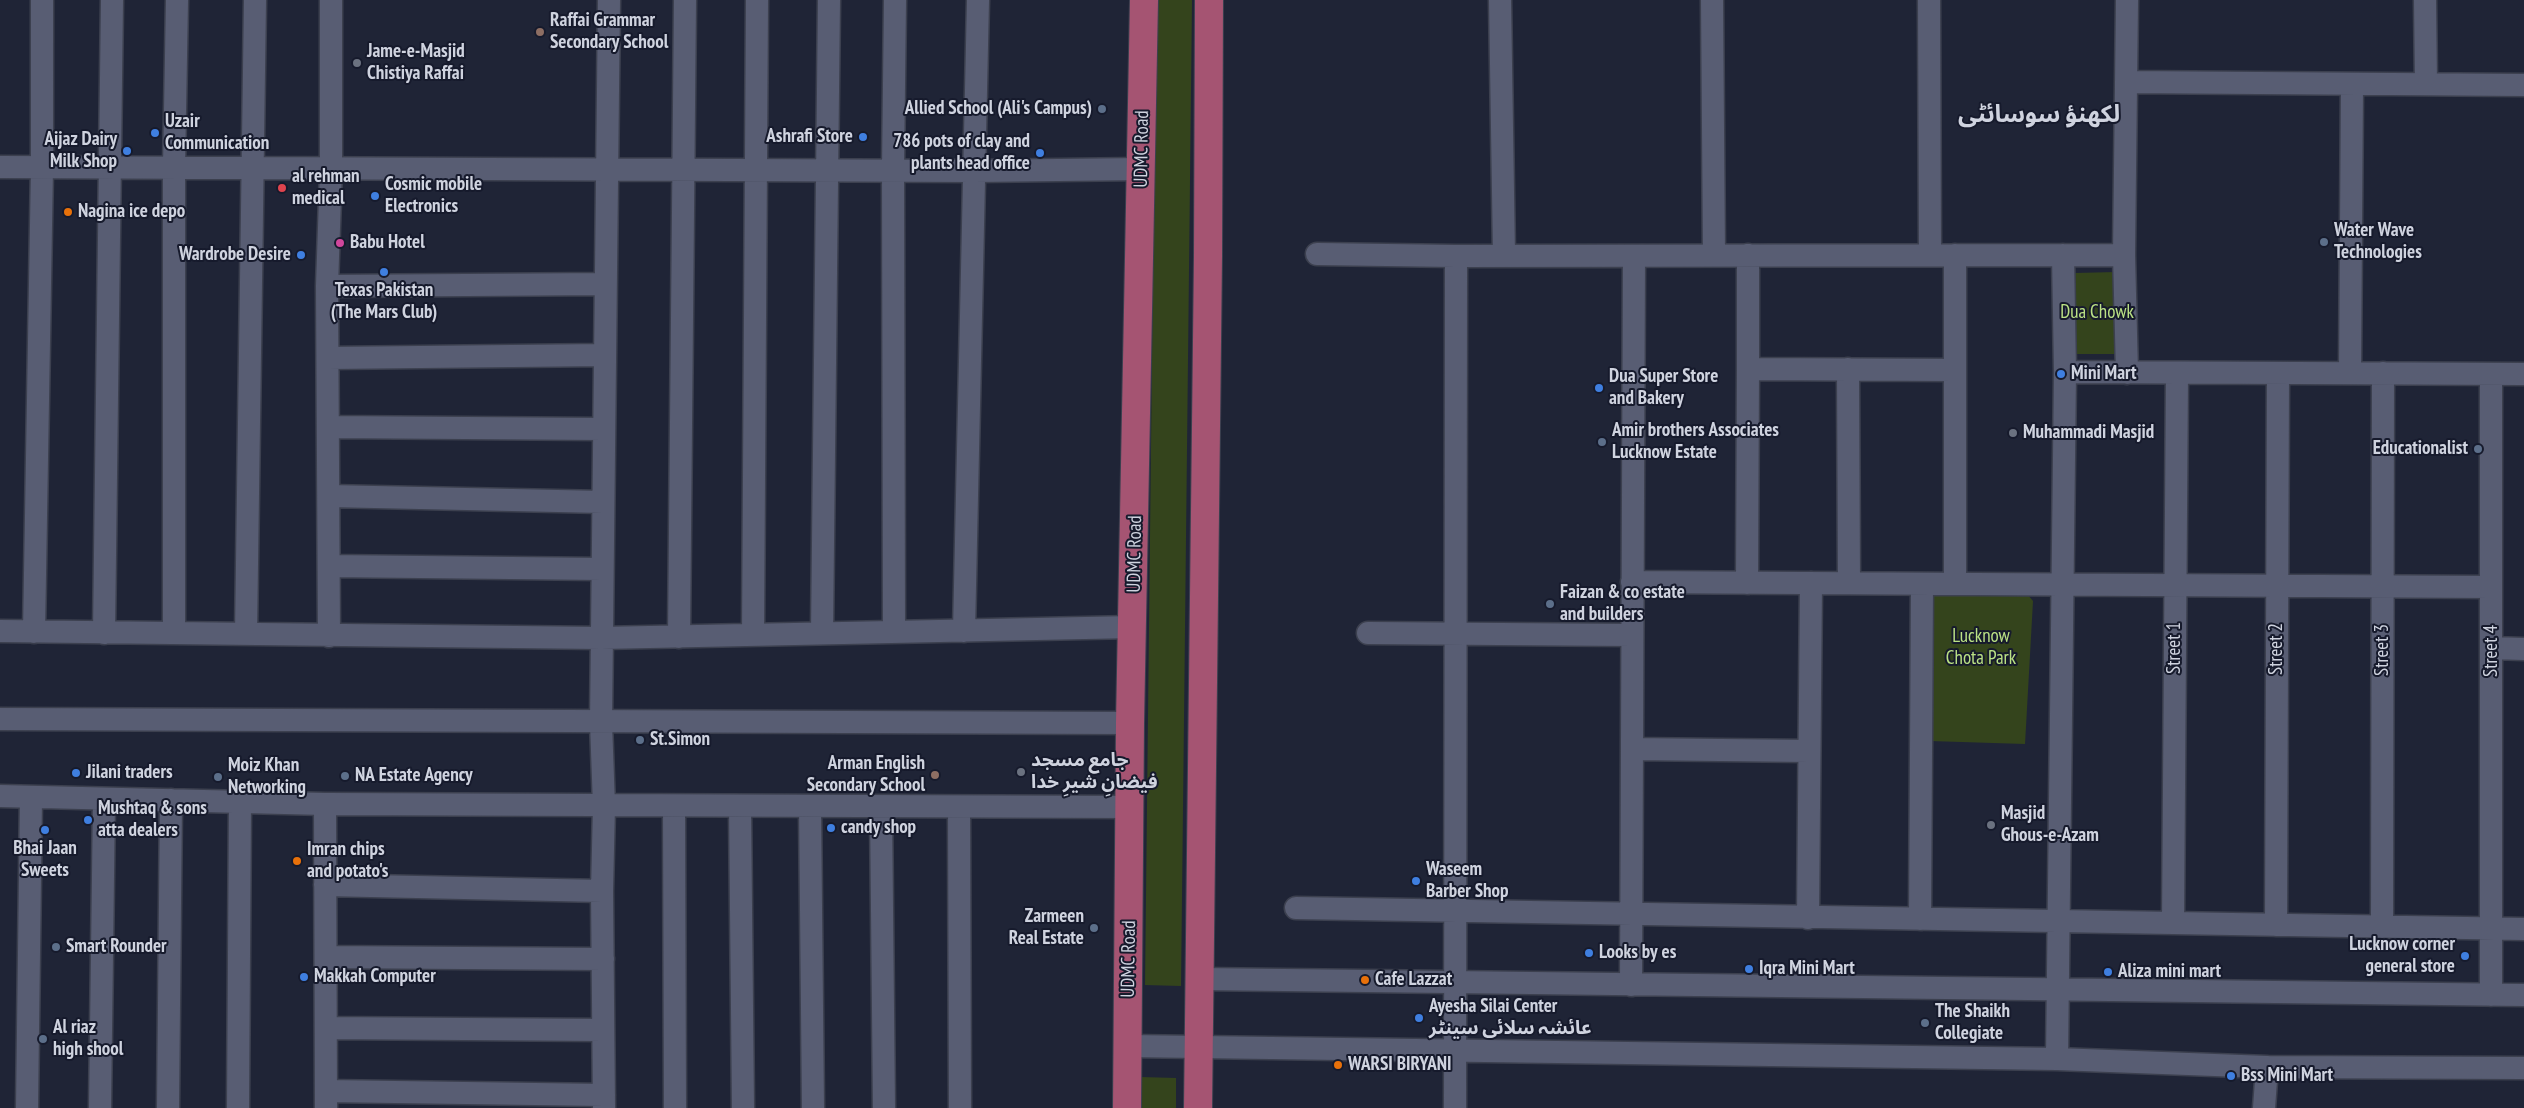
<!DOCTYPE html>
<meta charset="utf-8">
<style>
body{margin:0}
canvas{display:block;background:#1f2436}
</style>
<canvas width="2524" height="1108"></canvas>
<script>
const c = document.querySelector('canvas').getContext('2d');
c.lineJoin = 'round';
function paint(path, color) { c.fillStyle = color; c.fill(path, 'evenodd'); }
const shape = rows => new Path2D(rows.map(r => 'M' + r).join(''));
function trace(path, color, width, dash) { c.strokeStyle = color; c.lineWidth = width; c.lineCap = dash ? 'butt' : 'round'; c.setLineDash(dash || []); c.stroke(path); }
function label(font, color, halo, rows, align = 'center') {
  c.font = font + ' "PT Sans Narrow","Noto Sans Arabic",sans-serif'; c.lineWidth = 4; c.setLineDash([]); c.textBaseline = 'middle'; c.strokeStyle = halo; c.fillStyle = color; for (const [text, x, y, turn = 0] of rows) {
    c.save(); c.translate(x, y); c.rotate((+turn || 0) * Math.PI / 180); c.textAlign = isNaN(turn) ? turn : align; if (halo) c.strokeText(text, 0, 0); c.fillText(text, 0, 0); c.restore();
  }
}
paint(shape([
 [1156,0,1192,0,1181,986,1145,985],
 [2117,272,2118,354,2076,354,2075,273],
 [1932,580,2016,581,2033,601,2025,744,1930,741],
 [1140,1077,1176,1078,1176,1108,1140,1108]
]), '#34441c');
const minor = shape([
 [1500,0,1504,255],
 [1712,0,1714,255],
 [1929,0,1930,254],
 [2425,0,2426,84],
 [2126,82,2524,85],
 [0,167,975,171,1142,169],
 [1317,254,1456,256,2124,255],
 [1748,255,1748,369,1955,370],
 [1955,255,1955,584],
 [327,286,605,284],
 [328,358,604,355],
 [1848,369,1849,583],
 [2065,372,2524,374],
 [2127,373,2124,255,2127,0],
 [2350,373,2352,84],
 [328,427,603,429],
 [329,496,603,502],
 [329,566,602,569],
 [1632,582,2491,587],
 [1747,583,1748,369],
 [0,631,601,638,1133,627],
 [964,631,978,0],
 [34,632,42,167,42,0],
 [894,632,893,170,895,0],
 [104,633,112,0],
 [174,633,174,167,177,0],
 [822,633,829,0],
 [1368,633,1632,635],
 [246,634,255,0],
 [753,635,757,0],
 [329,636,327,286,331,169,331,0],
 [679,637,685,0],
 [2492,648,2524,649],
 [0,719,1130,723],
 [1632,749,1809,751],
 [0,796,325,804,1130,807],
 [325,804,326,1108],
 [674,807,675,1108],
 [740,807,743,1108],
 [810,807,813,1108],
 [881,808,884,1108],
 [959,808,960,1108],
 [325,885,602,891],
 [1296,908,2524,929],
 [1808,918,1811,583],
 [1920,919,1922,584],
 [2173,923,2177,373],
 [2276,925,2278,373],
 [2382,927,2383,373],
 [326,957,603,959],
 [1200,979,2524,995],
 [1631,985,1634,256],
 [2491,995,2491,374],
 [326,1028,603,1030],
 [1128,1046,2057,1059,2267,1067,2524,1068],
 [2057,1059,2065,372,2063,255],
 [326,1091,604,1095],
 [27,1108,31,797],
 [100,1108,104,799],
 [168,1108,171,800],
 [238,1108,240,802],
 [604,1108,602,891,604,806,601,723,609,0],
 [1455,1108,1456,256],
 [2264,1108,2267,1067]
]);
const major = shape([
 [1127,1108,1130,723,1144,0],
 [1198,1108,1208,256,1209,0]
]);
trace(minor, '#3c404f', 25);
trace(major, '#3c404f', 30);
trace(minor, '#585d73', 22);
trace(major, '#a55472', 28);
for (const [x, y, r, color] of [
 [540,32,5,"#8d6e63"],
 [357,63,5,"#6b7280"],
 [1102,109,5,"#5c6f8a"],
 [155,133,5,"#3f7fe0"],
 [863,137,5,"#3f7fe0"],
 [127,151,5,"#3f7fe0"],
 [1040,153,5,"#3f7fe0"],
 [282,188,5,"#e0444e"],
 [375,196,5,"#3f7fe0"],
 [68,212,5,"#e8710a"],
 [2324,242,5,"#5c6f8a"],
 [340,243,5,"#d1479c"],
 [301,255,5,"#3f7fe0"],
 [384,272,5,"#3f7fe0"],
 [2061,374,5,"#3f7fe0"],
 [1599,388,5,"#3f7fe0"],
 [2013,433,5,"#6b7280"],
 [1602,442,5,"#5c6f8a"],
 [2478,449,5,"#5c6f8a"],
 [1550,604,5,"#5c6f8a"],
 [640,740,5,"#5c6f8a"],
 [1021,772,5,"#6b7280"],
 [76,773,5,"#3f7fe0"],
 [935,775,5,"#8d6e63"],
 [345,776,5,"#5c6f8a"],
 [218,777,5,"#5c6f8a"],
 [88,820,5,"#3f7fe0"],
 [1991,825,5,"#6b7280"],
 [831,828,5,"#3f7fe0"],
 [45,830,5,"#3f7fe0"],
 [297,861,5,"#e8710a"],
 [1416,881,5,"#3f7fe0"],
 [1094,928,5,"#5c6f8a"],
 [56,947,5,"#5c6f8a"],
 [1589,953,5,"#3f7fe0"],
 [2465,956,5,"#3f7fe0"],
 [1749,969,5,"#3f7fe0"],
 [2108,972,5,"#3f7fe0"],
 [304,977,5,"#3f7fe0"],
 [1365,980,5,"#e8710a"],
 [1419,1018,5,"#3f7fe0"],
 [1925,1023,5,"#5c6f8a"],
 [43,1039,5,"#5c6f8a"],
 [1338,1065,5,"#e8710a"],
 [2231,1076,5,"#3f7fe0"]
]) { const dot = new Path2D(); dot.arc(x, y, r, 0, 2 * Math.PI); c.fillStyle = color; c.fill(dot); trace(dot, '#161a2c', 2); }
label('bold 19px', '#cfd3df', '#161a2c', [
 ["Raffai Grammar",550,21],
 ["Secondary School",550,43],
 ["Jame-e-Masjid",367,52],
 ["Chistiya Raffai",367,74],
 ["Allied School (Ali's Campus)",1092,109,"right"],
 ["Uzair",165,122],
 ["Communication",165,144],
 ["Ashrafi Store",853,137,"right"],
 ["Aijaz Dairy",117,140,"right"],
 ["Milk Shop",117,162,"right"],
 ["786 pots of clay and",1030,142,"right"],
 ["plants head office",1030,164,"right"],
 ["al rehman",292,177],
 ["medical",292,199],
 ["Cosmic mobile",385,185],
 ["Electronics",385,207],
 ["Nagina ice depo",78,212],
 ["Water Wave",2334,231],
 ["Technologies",2334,253],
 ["Babu Hotel",350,243],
 ["Wardrobe Desire",291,255,"right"],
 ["Texas Pakistan",384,291,"center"],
 ["(The Mars Club)",384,313,"center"],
 ["Mini Mart",2071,374],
 ["Dua Super Store",1609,377],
 ["and Bakery",1609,399],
 ["Amir brothers Associates",1612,431],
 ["Lucknow Estate",1612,453],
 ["Muhammadi Masjid",2023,433],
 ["Educationalist",2468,449,"right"],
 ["Faizan & co estate",1560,593],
 ["and builders",1560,615],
 ["St.Simon",650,740],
 ["جامع مسجد",1031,761],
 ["فیضانِ شیرِ خدا",1031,783],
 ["Arman English",925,764,"right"],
 ["Secondary School",925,786,"right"],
 ["Moiz Khan",228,766],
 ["Networking",228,788],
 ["Jilani traders",86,773],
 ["NA Estate Agency",355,776],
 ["Mushtaq & sons",98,809],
 ["atta dealers",98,831],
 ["Masjid",2001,814],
 ["Ghous-e-Azam",2001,836],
 ["candy shop",841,828],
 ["Bhai Jaan",45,849,"center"],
 ["Sweets",45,871,"center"],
 ["Imran chips",307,850],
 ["and potato's",307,872],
 ["Waseem",1426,870],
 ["Barber Shop",1426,892],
 ["Zarmeen",1084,917,"right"],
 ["Real Estate",1084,939,"right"],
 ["Lucknow corner",2455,945,"right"],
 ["general store",2455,967,"right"],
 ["Smart Rounder",66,947],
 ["Looks by es",1599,953],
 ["Iqra Mini Mart",1759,969],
 ["Aliza mini mart",2118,972],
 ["Makkah Computer",314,977],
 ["Cafe Lazzat",1375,980],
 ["Ayesha Silai Center",1429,1007],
 ["عائشہ سلائی سینٹر",1429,1029],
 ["The Shaikh",1935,1012],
 ["Collegiate",1935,1034],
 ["Al riaz",53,1028],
 ["high shool",53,1050],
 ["WARSI BIRYANI",1348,1065],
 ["Bss Mini Mart",2241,1076]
], 'left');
label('19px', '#cfd3df', '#161a2c', [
 ["UDMC Road",1142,149,-89],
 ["UDMC Road",1135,554,-89],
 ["Street 1",2175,648,-90],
 ["Street 2",2277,649,-90],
 ["Street 3",2383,650,-90],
 ["Street 4",2492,651,-90],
 ["UDMC Road",1129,959,-89]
]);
label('19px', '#bbe285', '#161a2c', [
 ["Dua Chowk",2097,313],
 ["Lucknow",1981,637],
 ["Chota Park",1981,659]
]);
label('bold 24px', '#cfd3df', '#161a2c', [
 ["لکھنؤ سوسائٹی",2039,115]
]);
</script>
